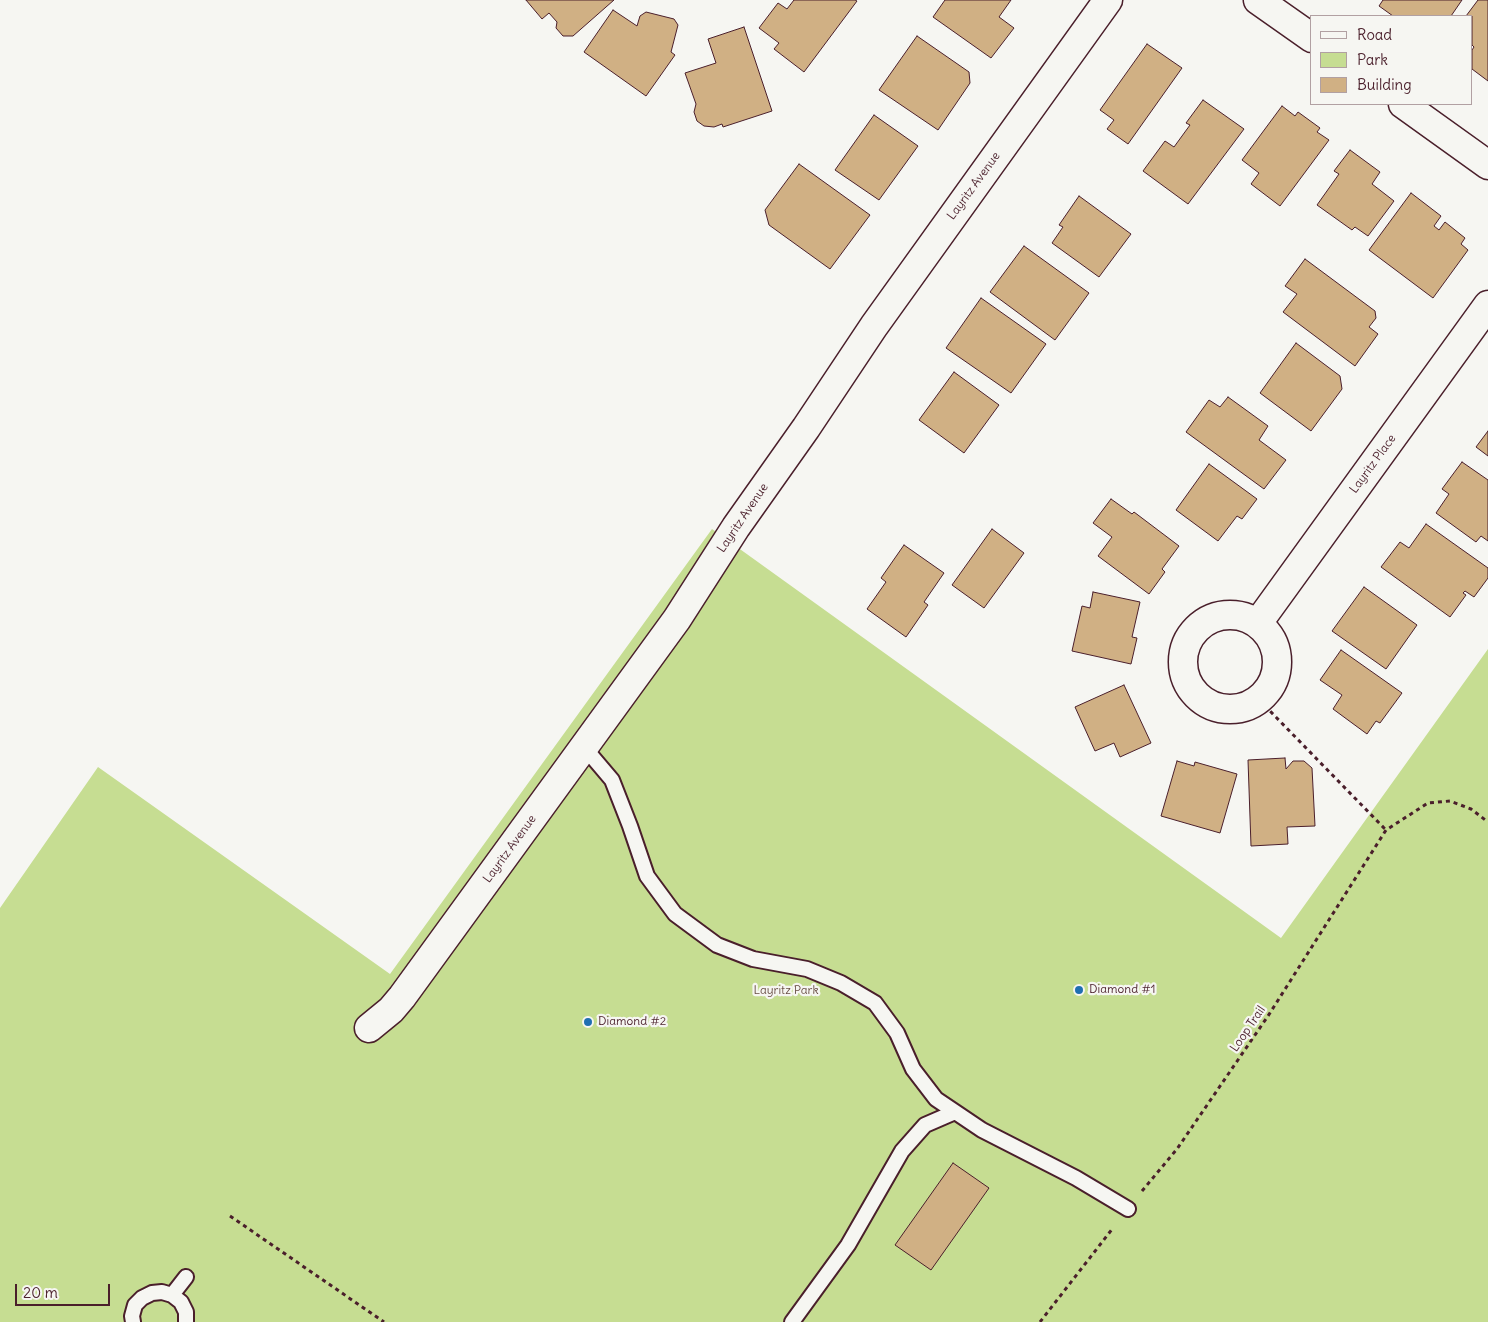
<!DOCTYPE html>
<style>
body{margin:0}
#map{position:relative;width:1488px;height:1322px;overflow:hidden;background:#f6f6f2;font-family:Delius,sans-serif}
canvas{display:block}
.legend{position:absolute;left:1310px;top:15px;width:162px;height:90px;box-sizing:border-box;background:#f6f6f2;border:1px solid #b1a0a2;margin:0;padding:6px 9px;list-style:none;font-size:15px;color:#4a1f2b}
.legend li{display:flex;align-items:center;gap:10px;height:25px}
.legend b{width:25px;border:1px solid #b1a0a2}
.scale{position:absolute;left:15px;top:1284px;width:95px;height:22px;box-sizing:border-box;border:2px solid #4a1f2b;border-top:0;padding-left:6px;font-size:15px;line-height:18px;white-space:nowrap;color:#4a1f2b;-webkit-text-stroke:4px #f6f6f2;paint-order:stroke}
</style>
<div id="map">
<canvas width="1488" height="1322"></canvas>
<ul class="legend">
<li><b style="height:6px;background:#f6f6f2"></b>Road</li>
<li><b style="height:14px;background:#c6dd92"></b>Park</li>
<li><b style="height:14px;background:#d0b084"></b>Building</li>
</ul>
<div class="scale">20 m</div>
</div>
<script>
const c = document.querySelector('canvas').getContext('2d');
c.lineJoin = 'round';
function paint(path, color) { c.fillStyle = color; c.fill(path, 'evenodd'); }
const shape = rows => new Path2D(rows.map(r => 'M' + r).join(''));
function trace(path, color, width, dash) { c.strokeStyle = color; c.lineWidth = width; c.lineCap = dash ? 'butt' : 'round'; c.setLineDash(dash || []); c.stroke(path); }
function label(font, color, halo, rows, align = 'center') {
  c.font = font + ' Delius,sans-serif'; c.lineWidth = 4.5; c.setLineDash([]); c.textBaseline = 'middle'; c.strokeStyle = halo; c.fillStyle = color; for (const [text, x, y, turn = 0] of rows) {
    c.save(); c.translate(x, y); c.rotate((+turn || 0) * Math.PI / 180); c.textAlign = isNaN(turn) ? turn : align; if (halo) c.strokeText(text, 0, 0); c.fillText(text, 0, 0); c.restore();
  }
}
paint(shape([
 [712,529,1281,938,1488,649,1488,1322,0,1322,0,908,98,767,390,974]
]), '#c6dd92');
const building = shape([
 [526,0,614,0,573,36,563,36,556,28,557,22,549,13,542,19,526,0],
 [794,0,855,0,857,1,804,72,774,49,779,43,759,28,778,3,787,9,794,0],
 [945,0,1011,0,999,17,1014,28,991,58,933,17,945,0],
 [1383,0,1462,0,1451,16,1393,16,1379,6,1383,0],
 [1478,0,1488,0,1488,81,1472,69,1472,50,1474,47,1472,45,1472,16,1466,16,1478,0],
 [613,10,637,26,640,16,646,12,674,19,678,25,671,52,675,55,646,96,584,52,613,10],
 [744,27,772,111,723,127,722,124,714,127,704,126,697,121,694,112,696,104,685,73,716,63,708,39,744,27],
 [917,36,969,72,970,83,938,130,879,90,917,36],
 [1147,44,1182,68,1128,144,1107,129,1114,120,1100,110,1147,44],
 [1203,100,1244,129,1188,204,1143,171,1165,141,1174,147,1190,125,1186,123,1203,100],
 [1282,106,1295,116,1298,112,1320,128,1317,132,1329,140,1280,206,1251,184,1259,173,1242,160,1282,106],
 [874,115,918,146,879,200,835,170,874,115],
 [1350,150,1380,172,1372,184,1394,201,1368,236,1355,227,1352,230,1317,205,1339,174,1334,171,1350,150],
 [799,164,870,215,830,269,769,225,765,210,799,164],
 [1411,193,1441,216,1434,226,1439,230,1445,222,1465,238,1461,244,1468,250,1433,298,1369,250,1411,193],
 [1079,196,1131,234,1099,277,1052,243,1063,227,1059,225,1079,196],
 [1024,246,1089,293,1055,340,990,292,1024,246],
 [1305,259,1375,311,1376,318,1369,327,1378,334,1355,366,1283,312,1297,294,1285,286,1305,259],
 [981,298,1046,344,1011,393,946,348,981,298],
 [1296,343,1340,376,1342,389,1311,431,1260,393,1296,343],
 [954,372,999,405,964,453,919,420,954,372],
 [1228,397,1268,426,1259,440,1286,460,1264,489,1186,432,1209,400,1220,407,1228,397],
 [1488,431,1488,456,1476,447,1488,431],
 [1462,462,1488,480,1488,541,1481,536,1476,542,1436,513,1449,494,1442,489,1462,462],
 [1209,464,1257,499,1242,519,1237,516,1218,541,1176,510,1209,464],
 [1111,499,1132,514,1134,512,1179,546,1162,569,1165,572,1149,594,1098,556,1112,537,1093,523,1111,499],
 [1426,524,1488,568,1488,578,1474,597,1465,591,1463,593,1466,595,1450,617,1381,567,1400,542,1409,548,1426,524],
 [992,529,1024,553,984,608,952,585,992,529],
 [904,545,944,573,924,602,928,605,906,637,867,609,886,582,881,578,904,545],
 [1364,587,1417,625,1386,669,1332,631,1364,587],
 [1093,592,1140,602,1132,637,1137,638,1131,664,1072,651,1082,606,1090,608,1093,592],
 [1341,650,1402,693,1380,723,1376,721,1367,734,1333,709,1342,695,1320,680,1341,650],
 [1124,685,1151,743,1120,757,1114,743,1095,751,1075,707,1124,685],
 [1285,758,1286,769,1293,761,1304,761,1312,768,1315,826,1287,827,1288,844,1251,846,1248,760,1285,758],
 [1177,761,1194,766,1195,762,1237,774,1220,833,1161,816,1177,761],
 [953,1163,989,1188,931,1270,895,1245,953,1163]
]);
paint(building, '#d0b084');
trace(building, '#4a1f2b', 1);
const lane = shape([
 [584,747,612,780,630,826,647,876,675,914,717,945,753,959,807,969,841,983,875,1003,897,1033,913,1069,936,1099,982,1130,1076,1178,1128,1209],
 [172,1295,186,1277],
 [133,1322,132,1316,135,1305,142,1298,152,1293,162,1292,172,1295,181,1302,186,1312,186,1322],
 [792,1322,848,1245,902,1151,925,1125,955,1112]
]);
const street = shape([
 [1258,0,1312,38],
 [1403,104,1488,165],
 '1183 662a47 47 0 1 1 94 0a47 47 0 1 1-94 0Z',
 [1258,623,1488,305],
 [369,1028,391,1010,402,997,677,619,736,527,806,428,874,326,1108,0]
]);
trace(lane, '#4a1f2b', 18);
trace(street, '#4a1f2b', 31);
trace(shape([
 [1258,701,1270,711,1386,830],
 [1142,1191,1177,1149,1268,1016,1386,830,1428,803,1450,801,1471,809,1488,822],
 [230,1216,384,1322],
 [1040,1322,1113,1228]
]), '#4a1f2b', 3, [4, 4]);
trace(lane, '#f6f6f2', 14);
trace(street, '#f6f6f2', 28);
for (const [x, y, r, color] of [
 [1079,990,5,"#1f6fb2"],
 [588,1022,5,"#1f6fb2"]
]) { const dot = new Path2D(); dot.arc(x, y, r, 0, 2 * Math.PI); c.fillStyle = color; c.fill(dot); trace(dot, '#f6f6f2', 2); }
label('12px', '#4a1f2b', '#f6f6f2', [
 ["Layritz Avenue",974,186,-54],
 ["Layritz Place",1373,464,-54],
 ["Layritz Avenue",743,518,-56],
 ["Layritz Avenue",510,849,-54],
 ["Loop Trail",1248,1029,-56]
]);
label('12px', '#4a1f2b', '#f6f6f2', [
 ["Diamond #1",1089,990],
 ["Diamond #2",598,1022]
], 'left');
label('12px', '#694e45', '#f6f6f2', [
 ["Layritz Park",786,991]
]);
</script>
